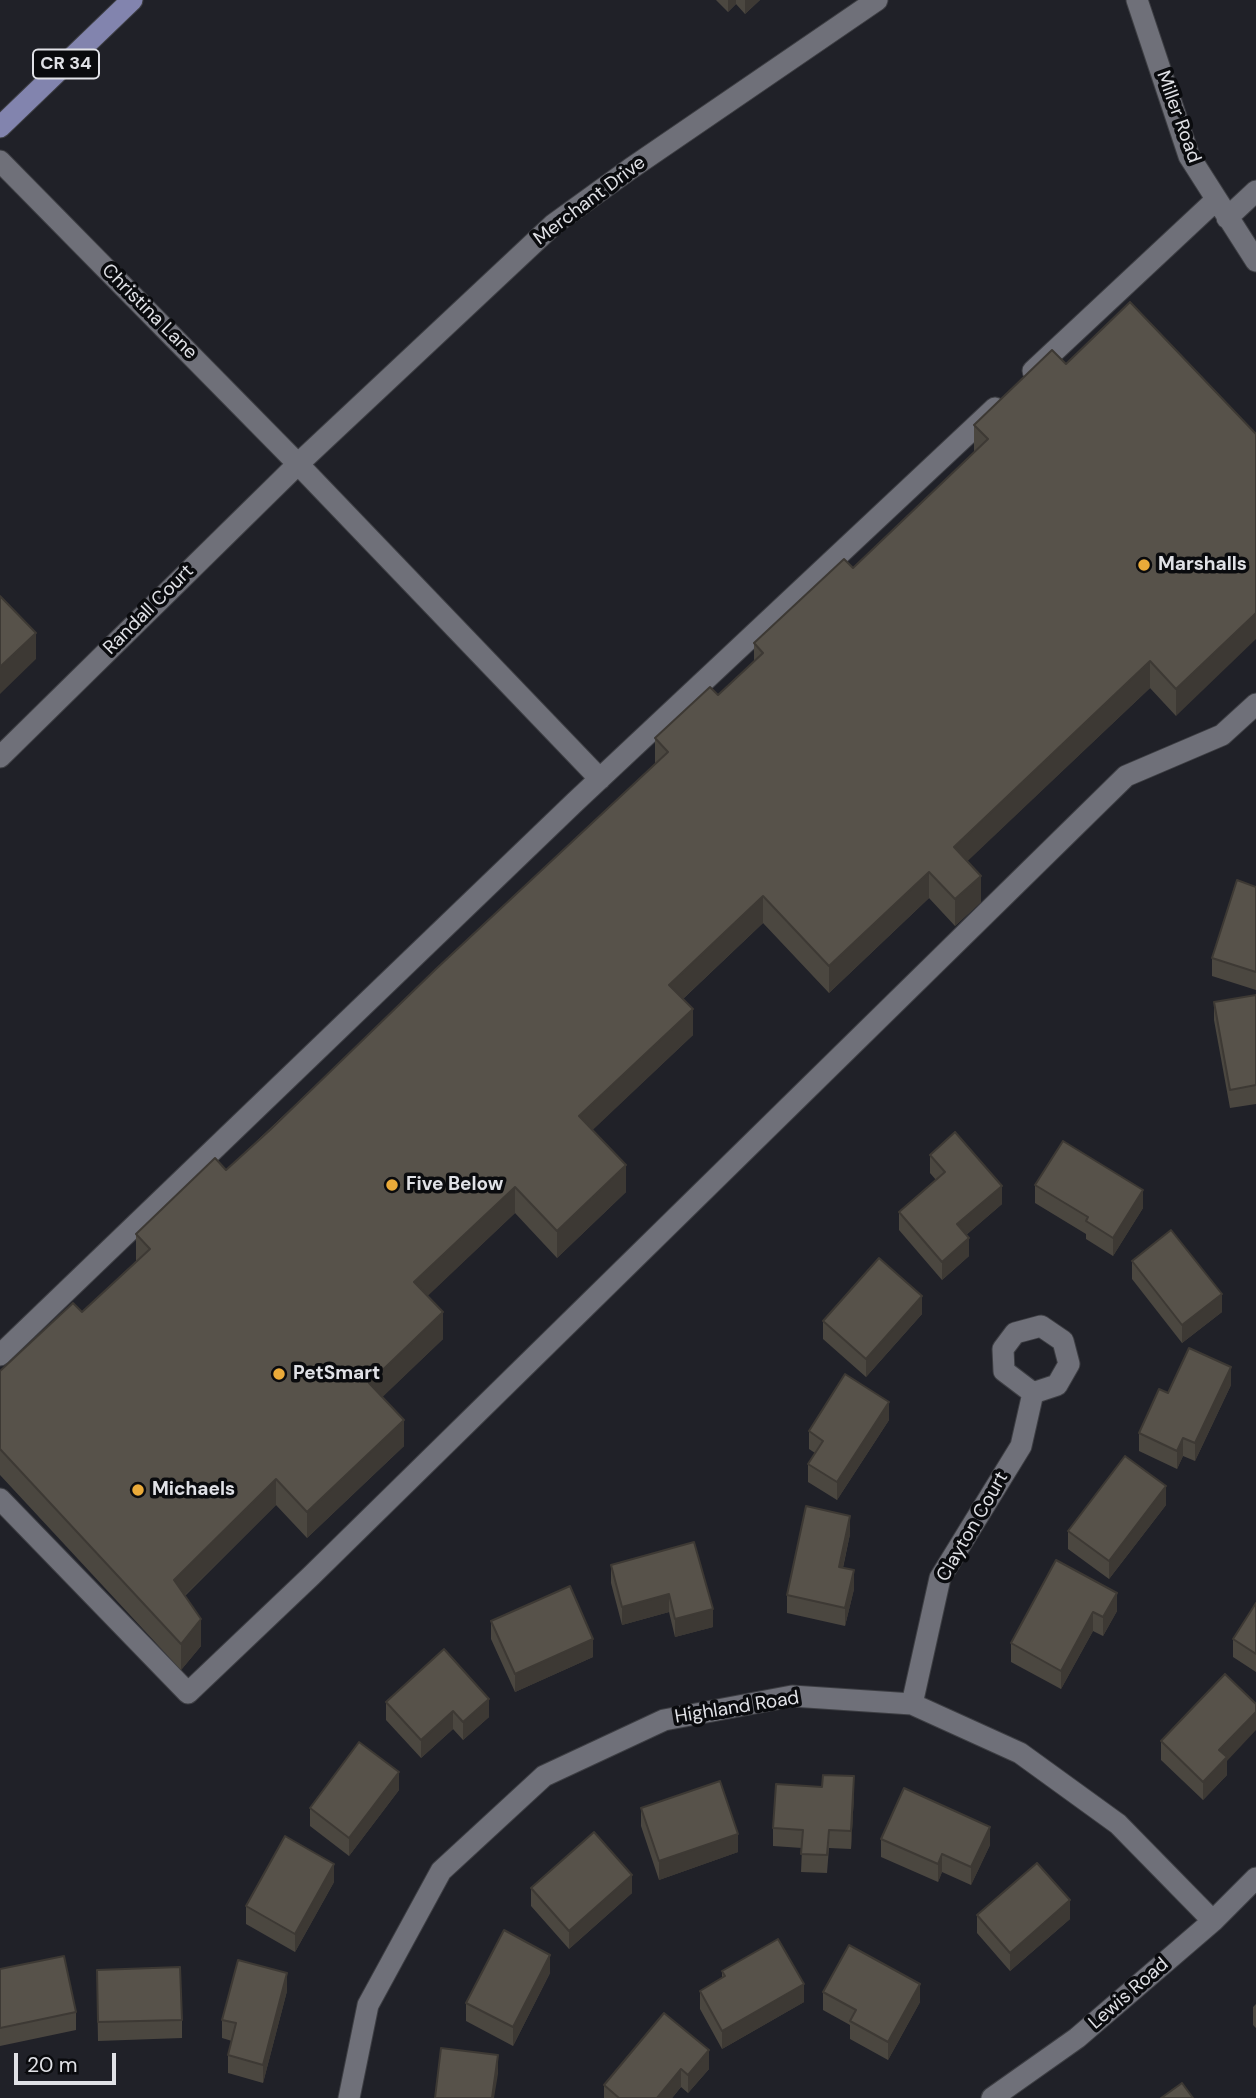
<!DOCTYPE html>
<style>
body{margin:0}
#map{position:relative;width:1256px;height:2098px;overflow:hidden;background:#202128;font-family:"DM Sans",sans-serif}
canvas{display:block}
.scale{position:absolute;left:14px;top:2053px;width:102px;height:32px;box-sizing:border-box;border:4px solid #e0e1e6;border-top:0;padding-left:9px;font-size:21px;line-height:24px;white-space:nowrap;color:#e0e1e6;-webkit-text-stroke:5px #0a0b0e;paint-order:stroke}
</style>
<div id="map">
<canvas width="1256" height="2098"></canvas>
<div class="scale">20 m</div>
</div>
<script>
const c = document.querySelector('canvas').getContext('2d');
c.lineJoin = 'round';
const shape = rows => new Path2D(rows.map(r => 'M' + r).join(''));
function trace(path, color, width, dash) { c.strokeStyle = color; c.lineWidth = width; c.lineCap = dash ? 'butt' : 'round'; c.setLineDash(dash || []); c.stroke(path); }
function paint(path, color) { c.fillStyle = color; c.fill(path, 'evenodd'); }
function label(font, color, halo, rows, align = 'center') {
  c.font = font + ' "DM Sans",sans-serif'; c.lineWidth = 7; c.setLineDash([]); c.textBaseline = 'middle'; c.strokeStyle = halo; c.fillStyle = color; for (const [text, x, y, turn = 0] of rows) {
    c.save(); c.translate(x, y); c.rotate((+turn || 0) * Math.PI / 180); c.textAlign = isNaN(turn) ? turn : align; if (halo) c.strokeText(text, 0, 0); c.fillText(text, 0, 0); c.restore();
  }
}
const minor = shape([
 [1137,0,1189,156,1256,261],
 [0,161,298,464,600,779],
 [1227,218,1256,191],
 [1033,371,1216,200],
 [0,757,298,464,554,224,630,169,877,0],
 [0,1355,575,802,995,408],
 [0,1499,188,1693,311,1576,1126,776,1222,735,1256,704],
 [912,1704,940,1578,1021,1446,1033,1393,1057,1385,1069,1364,1063,1341,1041,1326,1015,1333,1003,1349,1004,1371,1033,1393],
 [349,2098,368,2005,441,1871,544,1776,664,1720,792,1696,912,1704,1020,1753,1118,1824,1213,1921],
 [992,2098,1077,2038,1213,1921,1256,1878]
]);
const major = shape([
 [0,127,132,0]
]);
trace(minor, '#3d3e43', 23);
trace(major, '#3d3e43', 23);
trace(minor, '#6f7079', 21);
trace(major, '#8284ae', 21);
paint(shape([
 [716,0,760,0,745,14,736,4,728,12],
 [1066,364,1256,434,1176,716,1150,688,967,861,981,902,955,926,929,898,829,993,763,923,683,999,693,1035,592,1130,626,1192,557,1258,515,1213,427,1296,443,1339,382,1397,404,1446,307,1538,276,1505,185,1596,201,1646,181,1670,0,1475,0,1371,82,1312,136,1261,136,1234,226,1170,655,764,655,738,718,695,754,661,754,643,853,568,974,452,974,425],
 [1256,887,1256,990,1212,976,1212,958],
 [1256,995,1256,1104,1230,1108,1214,1020,1214,1002],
 [930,1155,1002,1204,966,1235,969,1256,942,1280,899,1230,899,1212,936,1180,930,1173],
 [1035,1185,1143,1208,1113,1256,1086,1239,1086,1234,1035,1203],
 [1132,1261,1222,1312,1182,1343,1132,1279],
 [922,1314,866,1377,823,1339,823,1321],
 [1231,1385,1195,1461,1183,1456,1177,1469,1139,1451,1139,1433,1168,1393],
 [889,1420,837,1500,808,1482,808,1464,815,1453,809,1449,809,1431],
 [1166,1505,1109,1579,1068,1549,1068,1531],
 [850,1534,843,1568,854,1589,845,1626,787,1613,787,1595],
 [694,1542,713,1627,675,1637,669,1612,622,1625,611,1583,611,1565],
 [1056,1560,1117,1611,1103,1636,1093,1631,1061,1689,1011,1662,1011,1643],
 [1256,1603,1256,1672,1233,1657,1233,1639],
 [491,1621,593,1657,515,1692,491,1639],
 [386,1702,489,1717,463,1740,453,1729,421,1758,386,1720],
 [1161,1741,1227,1761,1227,1775,1203,1800,1161,1760],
 [399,1790,349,1856,310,1826,310,1808],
 [854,1794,851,1849,829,1848,827,1873,801,1872,802,1848,773,1846,773,1828],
 [641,1808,738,1852,659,1880,641,1826],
 [881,1839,990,1845,971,1885,942,1872,938,1882,881,1857],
 [334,1882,295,1952,246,1924,246,1906],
 [531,1888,632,1893,569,1949,531,1906],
 [977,1915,1070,1919,1010,1971,977,1933],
 [0,1969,76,2012,76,2030,0,2046],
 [722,1971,804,2002,722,2049,700,2009,700,1991,722,1978],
 [550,1973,513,2046,466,2021,466,2003],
 [97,1988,182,2020,182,2038,98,2041],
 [287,1991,263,2083,228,2073,228,2055,232,2041,222,2038,222,2020],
 [823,1992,920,2002,888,2060,850,2039,850,2025,823,2010],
 [1256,2004,1256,2028,1253,2025,1253,2007],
 [664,2013,709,2069,688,2093,681,2087,672,2098,604,2098,604,2085]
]), '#4b4740');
paint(shape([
 [728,0,736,0,736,4,728,12],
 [745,0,760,0,745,14],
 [1256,613,1256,639,1176,716,1176,689],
 [36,633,36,659,0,694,0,667],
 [1150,661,1150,688,954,874,954,847],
 [929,872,929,898,829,993,829,966],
 [981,876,981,902,955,926,955,899],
 [763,896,763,923,669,1012,669,985],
 [693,1009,693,1035,579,1143,579,1116],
 [626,1165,626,1192,557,1258,557,1231],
 [1002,1186,1002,1204,957,1243,957,1224],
 [515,1187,515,1213,414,1309,414,1282],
 [1143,1190,1143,1208,1113,1256,1113,1238],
 [969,1238,969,1256,942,1280,942,1262],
 [1222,1294,1222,1312,1182,1343,1182,1325],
 [922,1296,922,1314,866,1377,866,1359],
 [443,1312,443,1339,369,1410,369,1383],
 [1231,1367,1231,1385,1195,1461,1195,1443],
 [889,1402,889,1420,837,1500,837,1482],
 [404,1420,404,1446,307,1538,307,1512],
 [1183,1438,1183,1456,1177,1469,1177,1451],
 [276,1479,276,1505,174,1606,174,1580],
 [1166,1486,1166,1505,1109,1579,1109,1561],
 [850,1516,850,1534,839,1585,839,1567],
 [854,1570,854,1589,845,1626,845,1608],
 [1117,1593,1117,1611,1103,1636,1103,1617],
 [669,1594,669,1612,622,1625,622,1607],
 [713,1609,713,1627,675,1637,675,1619],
 [1093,1612,1093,1631,1061,1689,1061,1671],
 [201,1619,201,1646,181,1670,181,1644],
 [593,1639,593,1657,515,1692,515,1674],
 [489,1699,489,1717,463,1740,463,1722],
 [453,1711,453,1729,421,1758,421,1740],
 [1256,1712,1256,1730,1227,1761,1227,1775,1203,1800,1203,1782,1219,1750],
 [399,1772,399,1790,349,1856,349,1838],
 [854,1776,854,1794,851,1849,851,1831],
 [990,1827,990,1845,971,1885,971,1867],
 [738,1834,738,1852,659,1880,659,1861],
 [942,1854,942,1872,938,1882,938,1864],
 [334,1864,334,1882,295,1952,295,1934],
 [632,1875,632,1893,569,1949,569,1931],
 [1070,1900,1070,1919,1010,1971,1010,1953],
 [550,1955,550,1973,513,2046,513,2027],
 [287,1973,287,1991,263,2083,263,2065],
 [804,1984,804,2002,722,2049,722,2031],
 [920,1984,920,2002,888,2060,888,2042],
 [709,2050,709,2069,688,2093,688,2075],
 [498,2055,498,2074,494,2098,492,2098],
 [681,2069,681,2087,672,2098,657,2098]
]), '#3d3934');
const building = shape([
 [1130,302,1256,434,1256,613,1176,689,1150,661,954,847,981,876,955,899,929,872,829,966,763,896,669,985,693,1009,579,1116,626,1165,557,1231,515,1187,414,1282,443,1312,369,1383,404,1420,307,1512,276,1479,174,1580,201,1619,181,1644,0,1449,0,1371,73,1303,82,1312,150,1249,136,1234,215,1158,226,1170,270,1130,436,969,668,752,655,738,710,687,718,695,763,653,754,643,844,559,853,568,988,439,974,425,1052,350,1066,364,1130,302],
 [0,596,36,633,0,667,0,596],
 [1237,880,1256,887,1256,972,1212,958,1237,880],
 [1256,995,1256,1085,1230,1090,1214,1002,1256,995],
 [955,1132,1002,1186,957,1224,969,1238,942,1262,899,1212,945,1172,930,1155,955,1132],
 [1063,1141,1143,1190,1113,1238,1086,1221,1088,1217,1035,1185,1063,1141],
 [1171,1230,1222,1294,1182,1325,1132,1261,1171,1230],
 [879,1258,922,1296,866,1359,823,1321,879,1258],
 [1189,1348,1231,1367,1195,1443,1183,1438,1177,1451,1139,1433,1159,1389,1168,1393,1189,1348],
 [845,1374,889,1402,837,1482,808,1464,823,1441,809,1431,845,1374],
 [1125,1456,1166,1486,1109,1561,1068,1531,1125,1456],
 [806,1506,850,1516,839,1567,854,1570,845,1608,787,1595,806,1506],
 [694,1542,713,1609,675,1619,669,1594,622,1607,611,1565,694,1542],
 [1056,1560,1117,1593,1103,1617,1093,1612,1061,1671,1011,1643,1056,1560],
 [570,1586,593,1639,515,1674,491,1621,570,1586],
 [1256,1603,1256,1654,1233,1639,1256,1603],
 [444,1649,489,1699,463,1722,453,1711,421,1740,386,1702,444,1649],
 [1225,1674,1256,1704,1256,1712,1219,1750,1227,1757,1203,1782,1161,1741,1225,1674],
 [359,1742,399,1772,349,1838,310,1808,359,1742],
 [823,1775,854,1776,851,1831,829,1830,827,1855,801,1854,803,1830,773,1828,776,1784,822,1787,823,1775],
 [720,1781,738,1834,659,1861,641,1808,720,1781],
 [904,1788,990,1827,971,1867,942,1854,938,1864,881,1839,904,1788],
 [594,1832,632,1875,569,1931,531,1888,594,1832],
 [285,1836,334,1864,295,1934,246,1906,285,1836],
 [1037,1863,1070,1900,1010,1953,977,1915,1037,1863],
 [504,1930,550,1955,513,2027,466,2003,504,1930],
 [778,1939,804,1984,722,2031,700,1991,725,1976,722,1971,778,1939],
 [849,1945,920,1984,888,2042,850,2021,856,2010,823,1992,849,1945],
 [64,1956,76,2012,0,2028,0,1969,64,1956],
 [238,1960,287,1973,263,2065,228,2055,236,2023,222,2020,238,1960],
 [180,1967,182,2020,98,2022,97,1970,180,1967],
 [664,2013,709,2050,688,2075,681,2069,657,2098,619,2098,604,2085,664,2013],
 [441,2048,498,2055,492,2098,435,2098,441,2048],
 [1182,2083,1193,2098,1161,2098,1182,2083]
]);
paint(building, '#57524a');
trace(building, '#3d3934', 2);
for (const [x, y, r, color] of [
 [1144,565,7,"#eaaa39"],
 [392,1185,7,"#eaaa39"],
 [279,1374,7,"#eaaa39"],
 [138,1490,7,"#eaaa39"]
]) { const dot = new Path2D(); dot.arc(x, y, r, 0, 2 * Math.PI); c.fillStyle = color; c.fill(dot); trace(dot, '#0a0b0e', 2.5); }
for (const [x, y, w] of [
 [66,64,66]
]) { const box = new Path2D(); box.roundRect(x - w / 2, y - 14.5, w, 29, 5); c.fillStyle = '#0a0b0e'; c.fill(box); trace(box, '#e0e1e6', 2); }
label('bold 18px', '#e0e1e6', null, [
 ["CR 34",66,64]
]);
label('19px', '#e0e1e6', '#0a0b0e', [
 ["Miller Road",1178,117,70],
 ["Merchant Drive",590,201,-37],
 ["Christina Lane",149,312,45],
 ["Randall Court",149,610,-45],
 ["Clayton Court",973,1527,-60],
 ["Highland Road",737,1708,-9],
 ["Lewis Road",1129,1994,-41]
]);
label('bold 19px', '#e0e1e6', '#0a0b0e', [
 ["Marshalls",1158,565],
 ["Five Below",406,1185],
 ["PetSmart",293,1374],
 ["Michaels",152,1490]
], 'left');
</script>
